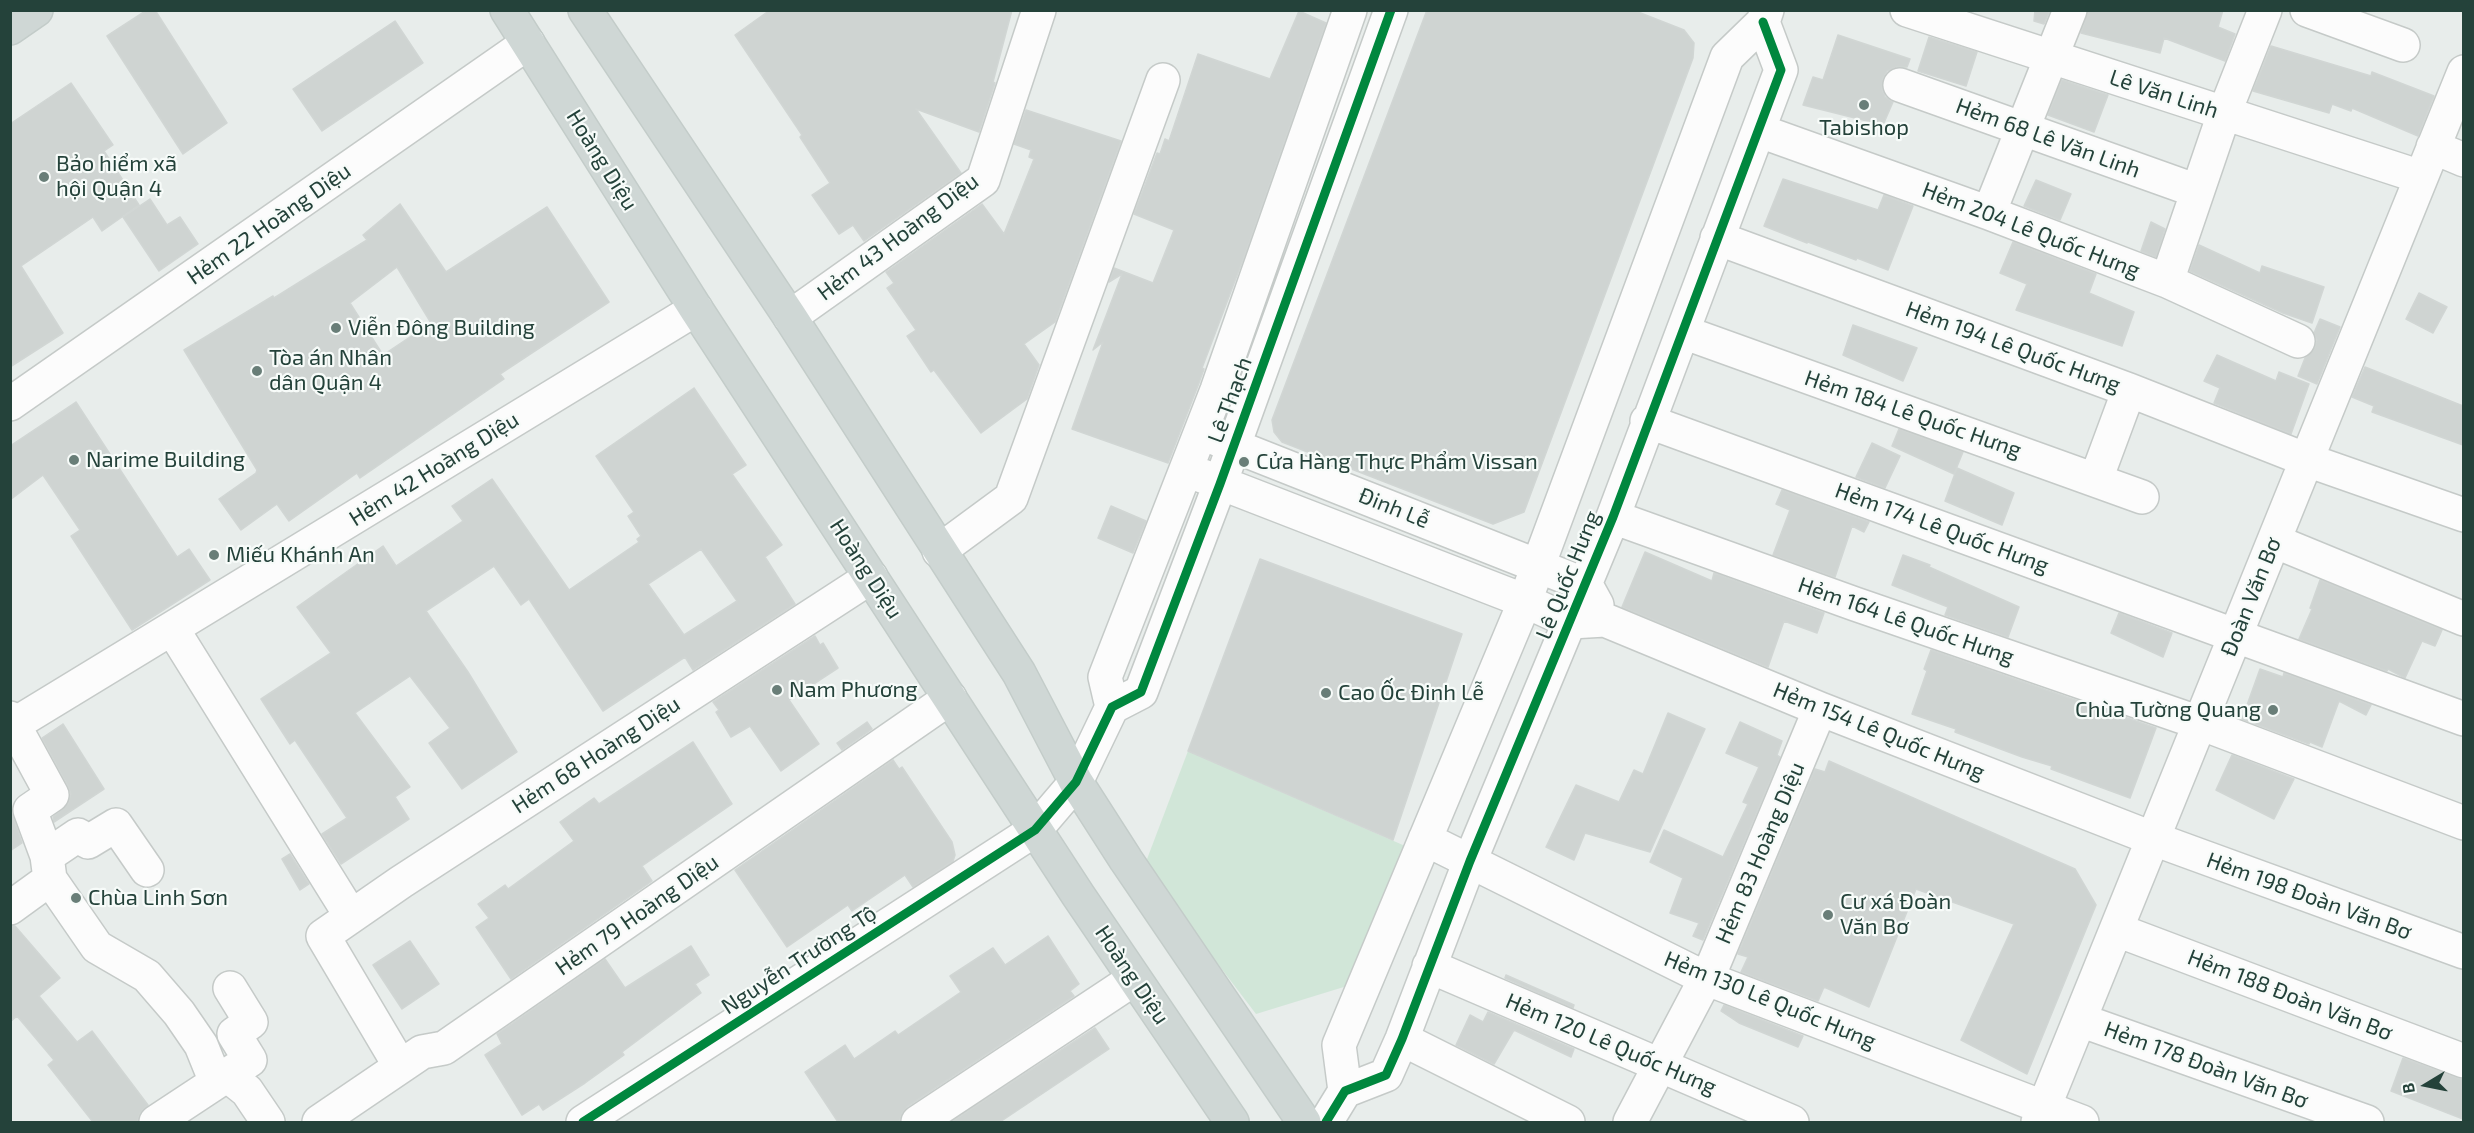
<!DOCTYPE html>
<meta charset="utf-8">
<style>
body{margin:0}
#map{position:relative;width:2474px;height:1133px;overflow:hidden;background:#e8edeb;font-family:"Exo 2",sans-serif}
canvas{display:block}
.frame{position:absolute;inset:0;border:12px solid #24423a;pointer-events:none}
.north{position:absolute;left:2396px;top:1055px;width:60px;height:60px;-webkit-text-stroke:4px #f7fbf9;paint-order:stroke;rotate:260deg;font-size:16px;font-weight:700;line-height:24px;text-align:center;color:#24423a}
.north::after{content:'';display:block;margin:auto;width:21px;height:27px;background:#24423a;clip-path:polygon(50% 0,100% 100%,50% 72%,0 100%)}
</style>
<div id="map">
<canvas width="2474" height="1133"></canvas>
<div class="frame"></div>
<div class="north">B</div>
</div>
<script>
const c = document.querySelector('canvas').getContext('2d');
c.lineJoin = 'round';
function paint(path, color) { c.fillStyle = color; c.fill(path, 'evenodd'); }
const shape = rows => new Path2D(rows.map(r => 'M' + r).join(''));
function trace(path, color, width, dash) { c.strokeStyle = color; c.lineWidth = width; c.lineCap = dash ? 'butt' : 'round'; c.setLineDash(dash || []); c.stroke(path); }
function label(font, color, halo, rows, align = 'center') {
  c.font = font + ' "Exo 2",sans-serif'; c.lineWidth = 4.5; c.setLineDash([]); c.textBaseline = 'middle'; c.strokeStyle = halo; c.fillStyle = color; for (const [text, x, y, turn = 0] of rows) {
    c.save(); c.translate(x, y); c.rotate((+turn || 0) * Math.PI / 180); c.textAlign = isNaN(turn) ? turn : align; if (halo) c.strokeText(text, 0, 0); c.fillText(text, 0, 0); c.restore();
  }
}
paint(shape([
 [1188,751,1412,849,1360,982,1256,1014,1144,867]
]), '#d1e6d8');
const building = shape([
 [147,10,155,10,227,123,183,154,107,36,147,10],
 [770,10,1012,10,993,82,995,83,979,132,916,109,961,173,864,241,853,225,839,234,812,195,830,183,800,137,802,135,735,35,770,10],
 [1427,10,1633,10,1684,30,1694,43,1693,58,1524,512,1493,524,1282,442,1274,432,1272,420,1427,10],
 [2035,10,2050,10,2044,24,2034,21,2035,10],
 [2088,10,2223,10,2218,27,2235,34,2225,61,2164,38,2160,53,2081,33,2088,10],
 [1299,11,1326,23,1244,257,1202,368,1204,369,1199,383,1168,463,1072,429,1103,342,1093,350,1122,274,1109,282,1114,268,1153,283,1174,230,1134,214,1157,153,1160,154,1165,139,1169,141,1198,54,1270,79,1299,11],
 [395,21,423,63,322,131,293,89,395,21],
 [1838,35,1910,59,1907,67,1896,67,1887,71,1883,78,1882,89,1885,97,1893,102,1883,125,1803,105,1813,77,1823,80,1838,35],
 [1929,37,1977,52,1966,86,1918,71,1929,37],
 [2271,46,2371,76,2372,72,2434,96,2418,136,2352,108,2351,111,2332,104,2329,113,2253,91,2271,46],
 [2062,80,2108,95,2094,132,2048,115,2062,80],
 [71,83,113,145,104,151,139,205,102,231,93,217,21,266,63,333,10,367,10,124,71,83],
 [1026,110,1121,141,1055,322,1024,344,1039,365,1027,399,981,433,934,370,931,372,907,336,916,330,887,288,894,283,886,272,982,204,1004,234,1034,159,1029,157,1031,150,1014,144,1026,110],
 [1783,179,1878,210,1884,195,1913,206,1888,270,1857,258,1856,260,1808,242,1807,243,1764,226,1783,179],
 [2036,180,2071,194,2060,220,2024,206,2036,180],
 [150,199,167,225,180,217,198,244,159,271,123,217,150,199],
 [400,204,446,272,547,207,609,302,500,374,504,379,360,478,357,473,289,521,277,504,241,530,219,499,256,473,257,470,184,350,273,296,274,298,367,240,363,235,400,204],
 [397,267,431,323,383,355,350,303,397,267],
 [2151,222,2165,229,2156,257,2141,251,2151,222],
 [2013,242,2096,274,2089,293,2134,312,2122,346,2016,310,2027,284,2000,273,2013,242],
 [2199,245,2260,273,2262,266,2324,287,2312,323,2283,313,2190,271,2199,245],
 [2419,293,2447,307,2433,333,2406,319,2419,293],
 [2320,319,2340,327,2317,384,2298,376,2305,358,2315,348,2317,340,2314,333,2320,319],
 [1853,325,1917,348,1903,381,1843,355,1853,325],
 [2217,355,2276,381,2279,372,2309,384,2291,434,2214,403,2220,388,2204,381,2217,355],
 [2365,367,2463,406,2463,445,2372,412,2374,406,2352,397,2365,367],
 [694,388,746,465,732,474,782,545,765,557,795,604,693,670,685,657,603,711,529,599,521,605,494,566,426,611,468,672,517,752,462,789,429,743,450,728,410,676,355,713,410,787,395,797,409,819,341,864,322,834,347,818,295,740,290,744,261,699,331,653,297,607,383,546,396,566,463,521,452,506,492,479,569,590,639,542,637,539,641,536,628,516,634,512,596,456,694,388],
 [701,549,737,601,684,635,648,584,701,549],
 [76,402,177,557,189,549,210,580,132,630,71,536,80,530,43,475,10,500,10,446,76,402],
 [1899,429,1963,452,1954,474,1892,446,1899,429],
 [1872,443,1900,456,1885,488,1856,477,1872,443],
 [1957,468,2014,493,2002,525,1945,501,1957,468],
 [1782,490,1869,522,1864,532,1852,526,1835,577,1773,555,1790,510,1776,504,1782,490],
 [1111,506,1146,521,1133,553,1098,538,1111,506],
 [1645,552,1712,581,1714,573,1824,613,1817,633,1784,621,1768,667,1622,607,1645,552],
 [1903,555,1930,565,1929,567,2019,607,2008,637,1945,615,1948,607,1892,585,1903,555],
 [1260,559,1462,634,1393,840,1188,751,1260,559],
 [2320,580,2442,630,2435,646,2422,641,2405,678,2388,669,2387,671,2299,639,2312,609,2310,608,2320,580],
 [2119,613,2172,633,2163,657,2111,633,2119,613],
 [815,636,820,645,823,643,838,668,789,700,819,744,781,771,750,726,731,737,716,712,719,710,713,702,815,636],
 [1931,650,2156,728,2130,798,2051,769,2052,766,2022,757,1955,732,1956,729,1912,714,1927,671,1924,669,1931,650],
 [2260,669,2283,677,2284,673,2371,705,2366,715,2339,701,2322,747,2310,742,2309,744,2242,719,2260,669],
 [1668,713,1705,729,1650,852,1585,833,1574,860,1546,847,1576,785,1619,802,1634,770,1643,774,1668,713],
 [867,722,872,729,842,750,837,743,867,722],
 [1740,722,1782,741,1777,755,1780,757,1703,940,1693,936,1699,923,1670,913,1683,878,1650,862,1664,830,1723,857,1748,804,1743,802,1759,767,1726,753,1740,722],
 [63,724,104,789,54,822,53,817,68,804,71,794,68,786,42,738,63,724],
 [693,742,732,804,642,866,652,881,511,979,476,927,489,918,478,904,505,885,508,889,574,841,560,822,594,798,599,804,693,742],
 [2232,755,2294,779,2274,819,2216,790,2232,755],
 [893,760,899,769,902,767,952,842,955,855,953,861,913,887,905,875,852,911,848,905,787,947,735,870,893,760],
 [1829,761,2075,869,2096,905,2027,1074,1961,1040,2014,924,1916,889,1869,1007,1824,987,1818,1001,1741,972,1748,957,1738,954,1815,769,1825,772,1829,761],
 [12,814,22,843,10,851,10,815,12,814],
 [290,854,309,884,300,890,282,859,290,854],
 [10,926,15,926,60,978,39,996,77,1042,92,1031,148,1105,140,1113,137,1122,93,1122,48,1065,54,1060,17,1016,10,1022,10,926],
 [1048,936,1079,984,1070,991,1074,996,908,1106,902,1113,899,1122,838,1122,805,1072,845,1045,854,1059,895,1031,898,1035,961,992,950,976,993,948,1005,965,1048,936],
 [410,941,439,984,402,1009,373,965,410,941],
 [691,946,709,975,695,984,701,993,622,1052,624,1055,585,1083,543,1110,539,1104,522,1115,485,1055,502,1044,497,1034,605,959,625,988,691,946],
 [1506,975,1574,1005,1573,1008,1505,978,1506,975],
 [1724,1005,1803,1036,1798,1047,1739,1023,1721,1011,1724,1005],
 [1488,1012,1574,1049,1571,1057,1514,1030,1494,1064,1456,1045,1470,1015,1483,1022,1488,1012],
 [1095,1028,1109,1049,1000,1122,951,1122,1095,1028],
 [2403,1058,2463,1080,2463,1119,2391,1091,2403,1058]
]);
paint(building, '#cfd4d2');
trace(building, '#d1d6d4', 1.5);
const minor = shape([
 [1907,10,2421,177],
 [2307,10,2403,45],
 [1900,85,2197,191],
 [1760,131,1989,213,2167,281,2298,341],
 [2433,147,2464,160],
 [1989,213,2070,10],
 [1717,238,2129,390,2307,460,2464,515],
 [2167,281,2224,114,2265,10],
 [790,317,983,180,1039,10],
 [1683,332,2142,497],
 [10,404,528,43],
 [1647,421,2464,719],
 [1214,438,1586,585,1597,605],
 [1187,470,1525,601,1571,622,1605,620,1820,709,2154,839,2464,952],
 [2096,479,2129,390],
 [1613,517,1855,604,2200,723,2464,823],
 [2274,541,2464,619],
 [939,551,1011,498,1163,80],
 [173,630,351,916],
 [1112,707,1105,677,1217,390,1350,10],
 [10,718,52,795,30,810,47,856,50,879,97,947,147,976,179,1013,201,1045,216,1082],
 [10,727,696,309],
 [1425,839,1705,978,2082,1122],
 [47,856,78,835,88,842,116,825,147,870],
 [10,908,50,879],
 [2117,930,2464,1061],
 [1429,966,1792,1122],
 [2080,1020,2367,1122],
 [1402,1039,1568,1122],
 [400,1066,323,936,401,882,871,577],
 [227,1075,247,1091,268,1122],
 [1345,1091,1339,1045,1525,601,1727,57,1763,22,1767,10],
 [156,1122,250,1060,234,1034,251,1022,230,988],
 [319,1122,422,1052,444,1048,950,698],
 [583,1122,1035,830,1076,782,1112,707,1141,692,1220,484,1391,10],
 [918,1122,1134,979],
 [1326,1122,1345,1091,1386,1075,1402,1039,1470,861,1613,517,1781,70,1763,22],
 [1630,1122,1714,963,1820,709],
 [2038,1122,2464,72]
]);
const major = shape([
 [507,10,696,309,1078,895,1232,1122],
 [585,10,790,317,1019,673,1076,782,1126,860,1304,1122],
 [10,28,36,10]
]);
trace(minor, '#c5cac8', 36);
trace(major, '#c3ccc9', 36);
trace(minor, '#fcfcfc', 33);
trace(major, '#cfd7d5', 33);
trace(shape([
 [583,1122,1035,830,1076,782,1112,707,1141,692,1220,484,1391,10],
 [1326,1122,1345,1091,1386,1075,1402,1039,1470,861,1613,517,1781,70,1763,22]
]), '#00873e', 9);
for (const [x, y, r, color] of [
 [1864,105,6,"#697e78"],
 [44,177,6,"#697e78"],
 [336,328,6,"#697e78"],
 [257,371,6,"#697e78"],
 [74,460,6,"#697e78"],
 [1244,462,6,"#697e78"],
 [214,555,6,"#697e78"],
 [777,690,6,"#697e78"],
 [1326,693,6,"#697e78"],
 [2273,710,6,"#697e78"],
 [76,898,6,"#697e78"],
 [1828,915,6,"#697e78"]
]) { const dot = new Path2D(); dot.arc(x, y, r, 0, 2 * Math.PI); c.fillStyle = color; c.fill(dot); trace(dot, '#f7fbf9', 2); }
label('22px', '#24423a', '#f7fbf9', [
 ["Lê Văn Linh",2164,94,18],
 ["Hẻm 68 Lê Văn Linh",2048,138,20],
 ["Hoàng Diệu",602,160,58],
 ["Hẻm 22 Hoàng Diệu",269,224,-35],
 ["Hẻm 204 Lê Quốc Hưng",2031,230,21],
 ["Hẻm 43 Hoàng Diệu",898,237,-37],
 ["Hẻm 194 Lê Quốc Hưng",2013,347,20],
 ["Lê Thạch",1230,400,-70],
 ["Hẻm 184 Lê Quốc Hưng",1913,414,19],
 ["Hẻm 42 Hoàng Diệu",434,469,-32],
 ["Ðinh Lễ",1394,508,22],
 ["Hẻm 174 Lê Quốc Hưng",1942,528,20],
 ["Hoàng Diệu",866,569,57],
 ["Lê Quốc Hưng",1568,575,-68],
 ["Đoàn Văn Bơ",2251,597,-68],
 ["Hẻm 164 Lê Quốc Hưng",1906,621,19],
 ["Hẻm 154 Lê Quốc Hưng",1879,731,22],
 ["Hẻm 68 Hoàng Diệu",596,755,-33],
 ["Hẻm 83 Hoàng Diệu",1760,853,-67],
 ["Hẻm 198 Đoàn Văn Bơ",2309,896,20],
 ["Hẻm 79 Hoàng Diệu",637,915,-35],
 ["Nguyễn Trường Tộ",799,960,-33],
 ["Hoàng Diệu",1132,975,56],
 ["Hẻm 188 Đoàn Văn Bơ",2290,995,21],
 ["Hẻm 130 Lê Quốc Hưng",1770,1000,22],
 ["Hẻm 120 Lê Quốc Hưng",1611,1044,23],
 ["Hẻm 178 Đoàn Văn Bơ",2206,1065,20]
]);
label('22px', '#24423a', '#f7fbf9', [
 ["Tabishop",1864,128,"center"],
 ["Bảo hiểm xã",56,164],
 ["hội Quận 4",56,189],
 ["Viễn Đông Building",348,328],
 ["Tòa án Nhân",269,358],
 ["dân Quận 4",269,383],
 ["Narime Building",86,460],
 ["Cửa Hàng Thực Phẩm Vissan",1256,462],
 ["Miếu Khánh An",226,555],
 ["Nam Phương",789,690],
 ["Cao Ốc Đinh Lễ",1338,693],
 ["Chùa Tường Quang",2261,710,"right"],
 ["Chùa Linh Sơn",88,898],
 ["Cư xá Đoàn",1840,902],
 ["Văn Bơ",1840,927]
], 'left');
</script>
